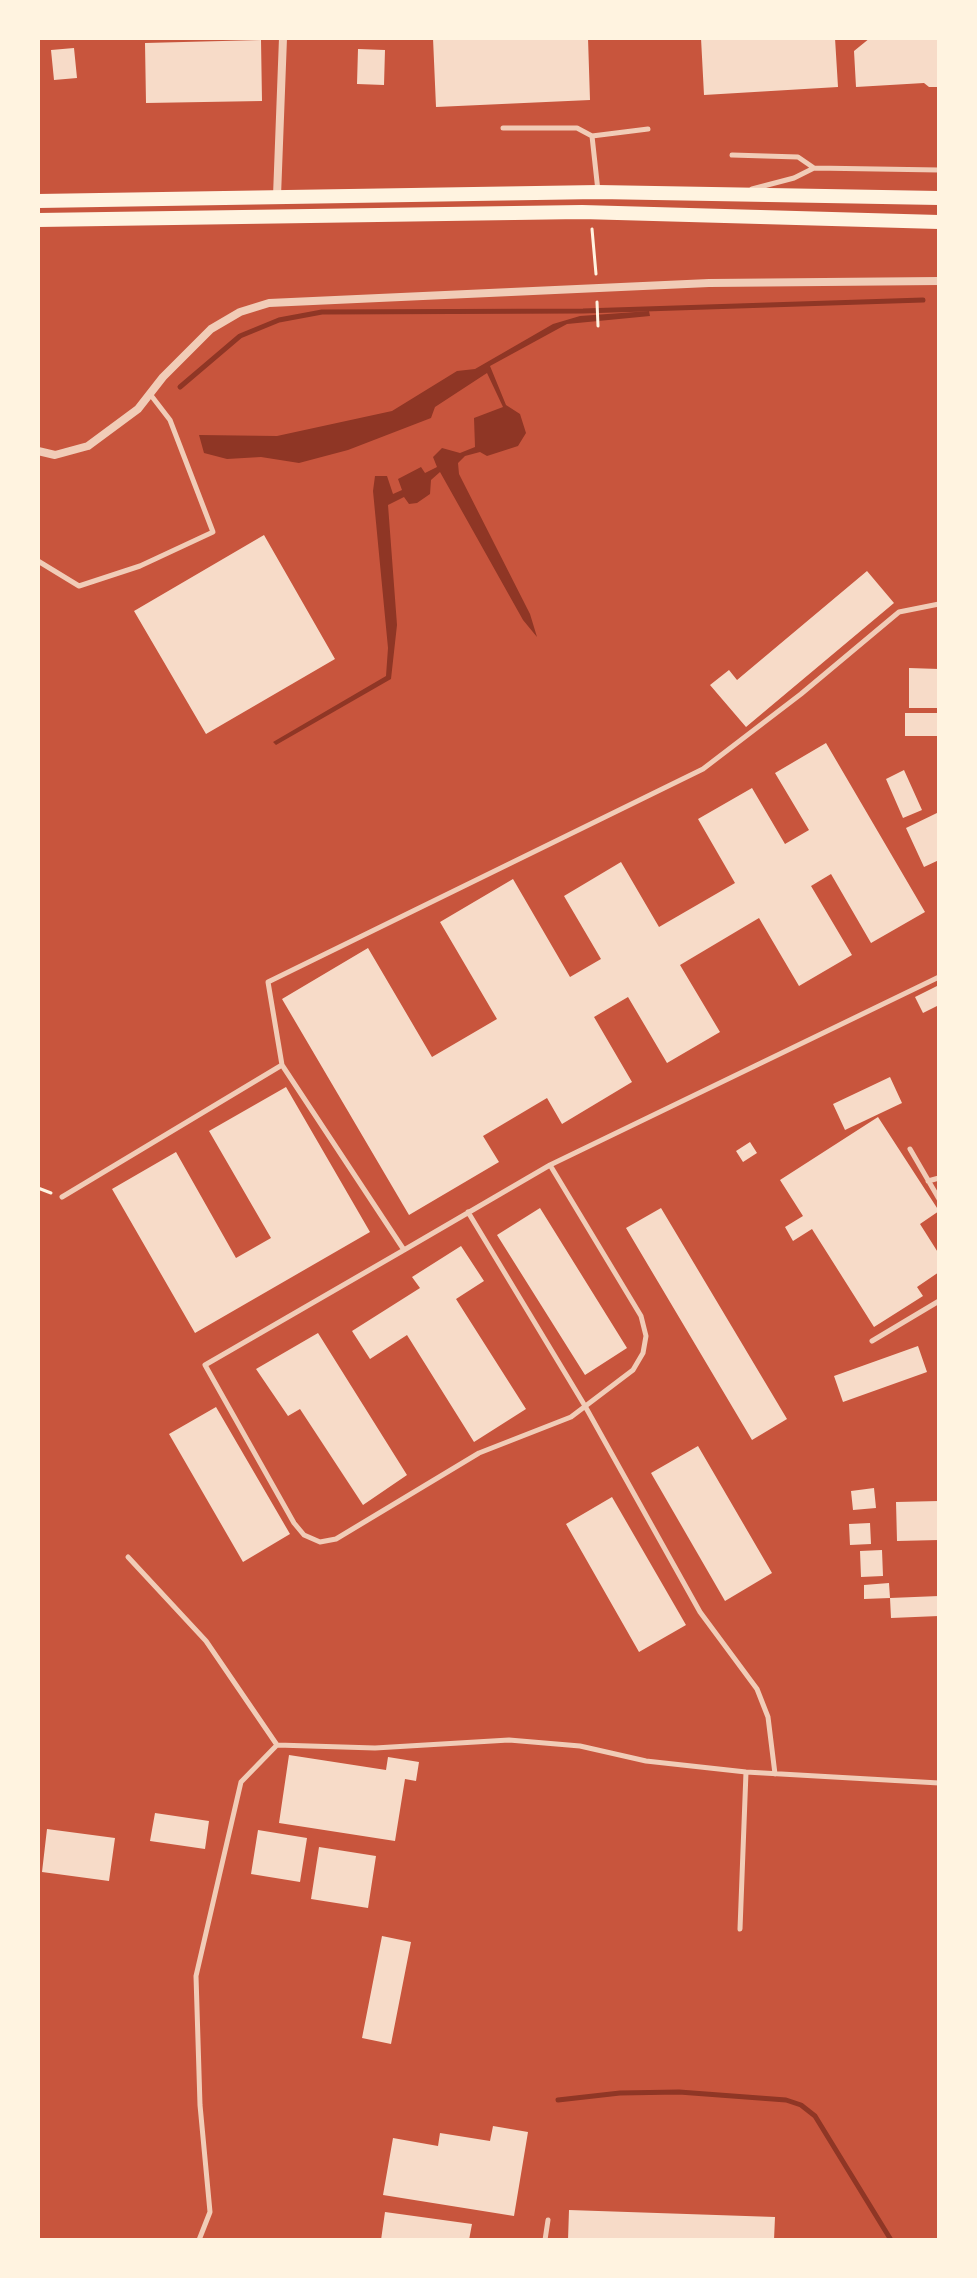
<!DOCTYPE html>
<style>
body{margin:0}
#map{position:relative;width:977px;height:2278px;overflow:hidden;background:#c8553d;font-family:Barlow,sans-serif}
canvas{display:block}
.frame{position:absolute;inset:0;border:40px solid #fff3e0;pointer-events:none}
</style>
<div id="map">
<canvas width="977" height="2278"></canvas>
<div class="frame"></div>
</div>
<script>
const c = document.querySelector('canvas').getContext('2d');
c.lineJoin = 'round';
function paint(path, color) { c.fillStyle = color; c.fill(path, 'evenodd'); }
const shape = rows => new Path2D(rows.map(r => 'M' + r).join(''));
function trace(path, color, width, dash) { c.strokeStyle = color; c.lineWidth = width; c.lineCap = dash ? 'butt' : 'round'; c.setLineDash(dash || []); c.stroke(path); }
paint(shape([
 [649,311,650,316,567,324,490,366,506,405,520,414,526,433,518,446,487,456,480,452,465,456,458,463,459,474,530,614,537,637,523,620,440,472,431,480,430,494,417,503,409,504,404,497,388,505,397,625,391,679,276,745,273,742,386,676,388,648,373,491,375,476,387,476,393,494,402,490,398,479,421,467,425,473,437,467,433,457,442,448,460,453,475,447,474,418,503,407,487,373,435,407,431,418,348,450,299,463,261,457,227,459,204,453,199,435,277,436,392,411,457,371,475,369,553,324,580,316]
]), '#8f3625');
trace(shape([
 [180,387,240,336,279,320,322,312,583,311,923,300],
 [558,2100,620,2093,679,2092,786,2100,801,2105,815,2116,891,2240]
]), '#8f3625', 5);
paint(shape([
 [433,38,588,38,590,100,436,107],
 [701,38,835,38,838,87,704,95],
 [870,38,939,38,939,87,929,87,924,83,856,87,854,51],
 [261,40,262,101,146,103,145,43],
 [74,48,77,78,54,80,51,50],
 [358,49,385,50,384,85,357,84],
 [264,535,335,659,206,734,134,611],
 [867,571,894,603,746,727,710,685,729,670,737,680],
 [909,668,939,669,939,708,909,708],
 [905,713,939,713,939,736,905,736],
 [826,743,925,912,871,943,831,874,811,886,852,955,799,986,759,918,680,965,720,1032,667,1063,628,997,594,1017,632,1082,562,1124,547,1098,483,1136,499,1162,409,1215,282,999,368,948,432,1057,497,1019,440,922,513,879,570,977,601,959,564,896,621,862,659,927,735,883,698,819,752,788,785,844,809,830,775,773],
 [904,770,922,810,903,818,886,779],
 [939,812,939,860,924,867,906,828],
 [939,985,939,1005,923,1013,915,997],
 [890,1077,902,1103,845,1130,833,1104],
 [286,1087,370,1232,195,1333,112,1189,176,1152,236,1258,271,1238,209,1131],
 [878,1117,939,1211,920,1224,939,1254,939,1272,917,1287,923,1296,874,1327,812,1229,793,1241,785,1227,803,1216,780,1180],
 [750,1142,757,1153,743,1162,736,1151],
 [540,1208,627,1348,585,1375,497,1235],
 [661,1208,787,1419,752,1440,626,1228],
 [461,1246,484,1281,456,1299,526,1409,474,1442,407,1335,370,1359,352,1331,420,1288,412,1277],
 [318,1333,407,1475,363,1505,300,1409,288,1416,256,1369],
 [918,1346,927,1372,843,1402,834,1376],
 [216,1407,290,1534,243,1562,169,1434],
 [698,1446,772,1573,725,1601,651,1473],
 [874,1488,876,1508,853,1510,851,1491],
 [612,1497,686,1625,639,1652,566,1524],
 [939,1501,939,1540,897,1541,896,1502],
 [870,1523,871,1544,850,1545,849,1524],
 [882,1550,883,1576,861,1577,860,1551],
 [889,1583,890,1598,864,1599,864,1585],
 [939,1596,939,1616,891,1618,890,1598],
 [289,1755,386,1770,388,1757,419,1762,416,1781,405,1779,395,1841,279,1823],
 [155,1813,209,1821,205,1849,150,1841],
 [47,1829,115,1838,109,1881,42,1872],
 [258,1830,307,1838,300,1882,251,1874],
 [319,1847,376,1856,368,1908,311,1899],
 [382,1936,411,1942,391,2044,362,2038],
 [493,2126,528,2132,514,2216,383,2195,393,2138,438,2146,440,2133,490,2141],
 [569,2210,775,2217,774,2240,568,2240],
 [385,2212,472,2224,469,2240,381,2240]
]), '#f7dbc8');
trace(shape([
 [592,229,596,274],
 [597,302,598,326],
 [38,1188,51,1193]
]), '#fff3e0', 3);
trace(shape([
 [503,128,577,128,592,136],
 [732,155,798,157,814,168],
 [752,189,794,178,814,168,939,170],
 [598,191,592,136,648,129],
 [38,561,79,586,140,566,213,532,170,420,150,394],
 [939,604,899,612,801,694,703,769,268,982,282,1065,404,1250,550,1165,939,977],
 [910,1149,939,1199],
 [928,1181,939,1178],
 [62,1197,282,1065],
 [468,1212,585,1406,700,1612,757,1689,768,1717,775,1774],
 [404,1250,205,1365,294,1523,304,1535,320,1542,336,1539,479,1453,571,1417,633,1370,643,1353,646,1336,641,1316,550,1165],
 [872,1341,939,1301],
 [128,1557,206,1641,277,1745],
 [740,1929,746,1772],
 [199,2240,210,2212,200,2105,196,1976,241,1782,277,1745,375,1748,509,1740,580,1746,646,1761,746,1772,939,1783],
 [545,2240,548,2220]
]), '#f1ccb7', 5);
trace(shape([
 [277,196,283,38],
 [38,451,55,455,88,446,138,409,163,377,211,329,240,312,269,303,709,283,939,281]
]), '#f1ccb7', 8);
trace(shape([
 [38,201,598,192,939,198],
 [38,220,582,212,939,222]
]), '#fff3e0', 14);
</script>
